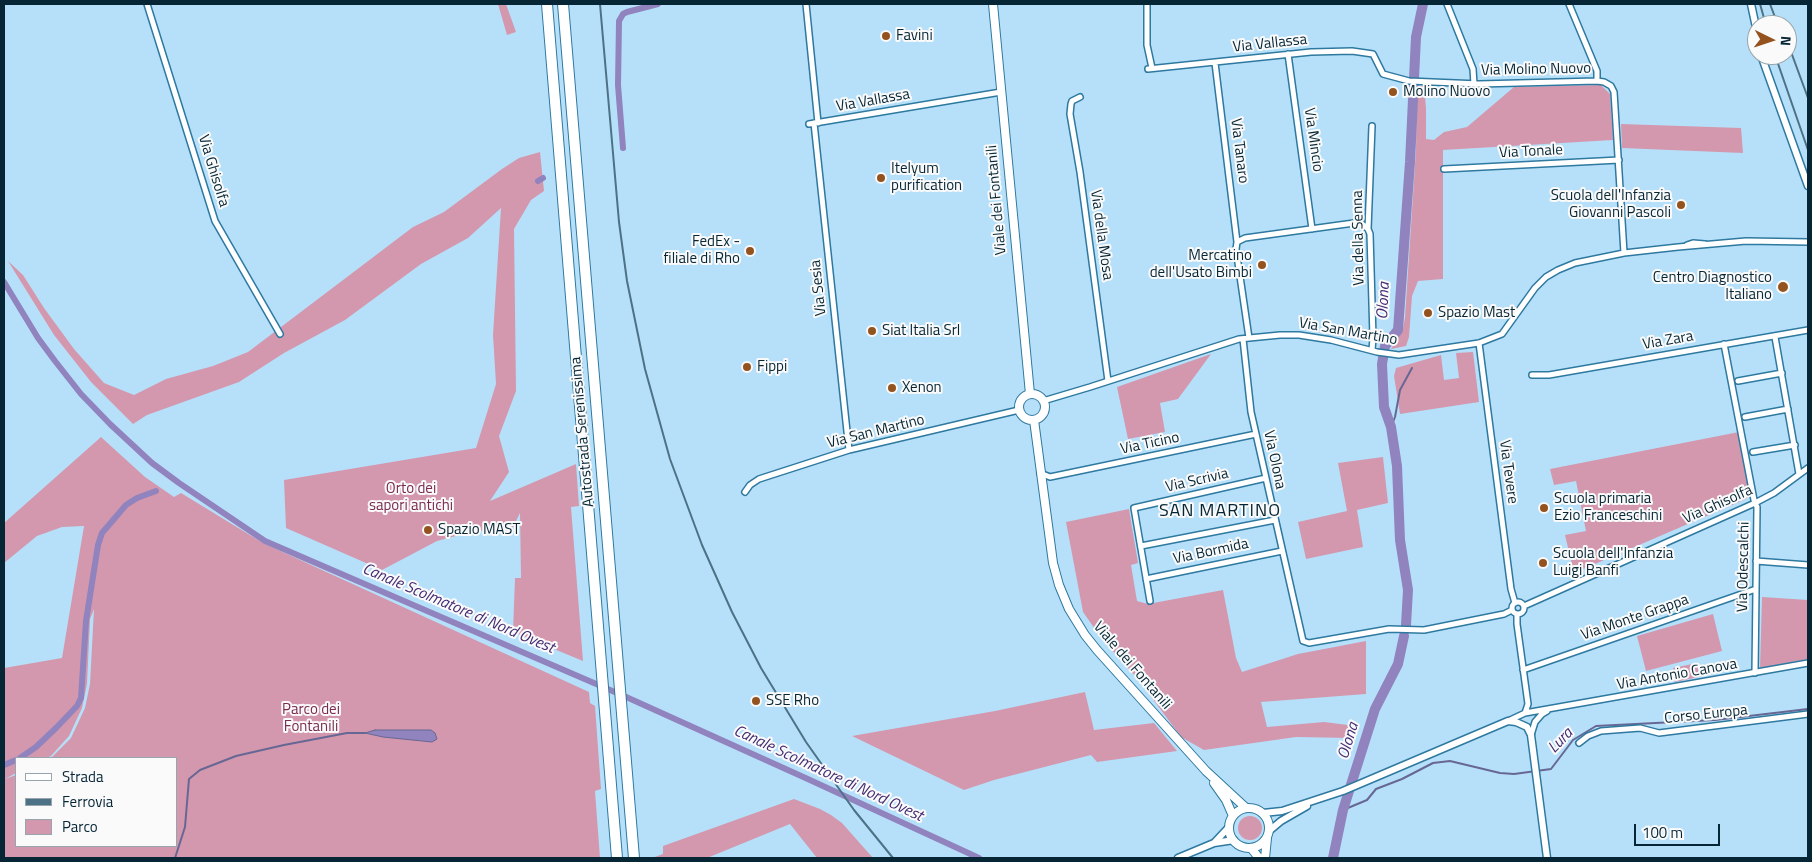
<!DOCTYPE html>
<style>
body{margin:0}
#map{position:relative;width:1812px;height:862px;overflow:hidden;background:#b6e0fa;font-family:"Titillium Web",sans-serif}
canvas{display:block}
.frame{position:absolute;inset:0;border:5px solid #062636;pointer-events:none}
.legend{position:absolute;left:15px;top:757px;width:162px;height:90px;box-sizing:border-box;background:#fafafa;border:1px solid #98a5ac;margin:0;padding:6px 9px;list-style:none;font-size:15px;color:#062636}
.legend li{display:flex;align-items:center;gap:10px;height:25px}
.legend b{width:25px;border:1px solid #98a5ac}
.north{position:absolute;left:1747px;top:15px;width:50px;height:50px;box-sizing:border-box;background:#fafafa;border:1px solid #98a5ac;border-radius:50%;rotate:94deg;font-size:14px;font-weight:700;line-height:20px;text-align:center;color:#062636}
.north::after{content:'';display:block;margin:auto;width:18px;height:22px;background:#93521e;clip-path:polygon(50% 0,100% 100%,50% 72%,0 100%)}
.scale{position:absolute;left:1634px;top:824px;width:86px;height:22px;box-sizing:border-box;border:2px solid #062636;border-top:0;padding-left:6px;font-size:15px;line-height:18px;white-space:nowrap;color:#062636;-webkit-text-stroke:4px #fafafa;paint-order:stroke}
</style>
<div id="map">
<canvas width="1812" height="862"></canvas>
<div class="frame"></div>
<ul class="legend">
<li><b style="height:6px;background:#fff"></b>Strada</li>
<li><b style="height:6px;background:#4d7185"></b>Ferrovia</li>
<li><b style="height:14px;background:#d398ae"></b>Parco</li>
</ul>
<div class="north">N</div>
<div class="scale">100 m</div>
</div>
<script>
const c = document.querySelector('canvas').getContext('2d');
c.lineJoin = 'round';
function paint(path, color) { c.fillStyle = color; c.fill(path, 'evenodd'); }
const shape = rows => new Path2D(rows.map(r => 'M' + r).join(''));
function trace(path, color, width, dash) { c.strokeStyle = color; c.lineWidth = width; c.lineCap = dash ? 'butt' : 'round'; c.setLineDash(dash || []); c.stroke(path); }
function label(font, color, halo, rows, align = 'center') {
  c.font = font + ' "Titillium Web",sans-serif'; c.lineWidth = 4; c.setLineDash([]); c.textBaseline = 'middle'; c.strokeStyle = halo; c.fillStyle = color; for (const [text, x, y, turn = 0] of rows) {
    c.save(); c.translate(x, y); c.rotate((+turn || 0) * Math.PI / 180); c.textAlign = isNaN(turn) ? turn : align; if (halo) c.strokeText(text, 0, 0); c.fillText(text, 0, 0); c.restore();
  }
}
paint(shape([
 [498,4,506,4,516,32,507,35],
 [1601,85,1610,94,1613,140,1443,150,1443,279,1418,281,1412,296,1409,337,1406,346,1391,349,1403,329,1405,317,1416,150,1417,86,1424,86,1426,108,1426,139,1434,140,1444,132,1467,127,1514,87],
 [1621,124,1741,128,1743,153,1622,148],
 [540,152,544,191,531,200,514,229,516,391,499,436,509,472,490,501,576,464,579,506,571,507,583,661,513,632,515,578,521,578,520,513,513,527,498,528,467,533,437,541,382,570,286,528,284,480,476,448,496,384,493,335,501,208,468,238,421,264,345,320,284,353,239,382,147,415,133,424,91,382,54,335,8,261,23,275,44,308,74,349,104,383,134,395,166,379,213,366,248,352,413,227,444,212,502,169,519,158],
 [1473,352,1479,402,1400,414,1394,376,1396,368,1441,355,1444,380,1459,378,1456,353],
 [1211,354,1178,399,1160,403,1165,432,1128,439,1117,387],
 [1739,432,1749,493,1746,499,1574,573,1565,535,1586,531,1576,481,1554,485,1550,469],
 [101,437,145,477,174,497,181,493,263,543,589,692,590,703,595,706,601,789,595,791,600,858,4,858,4,668,62,658,84,526,62,527,37,536,4,563,4,523],
 [94,609,90,684,85,708,71,738,51,758,176,758,176,846,16,846,16,775,5,779,16,773,16,758,46,758,51,756,69,736,82,708,87,684,90,619],
 [1383,457,1388,503,1357,510,1363,547,1306,559,1298,522,1347,511,1338,463],
 [1129,509,1138,563,1131,565,1137,601,1148,604,1223,590,1236,658,1242,672,1298,654,1366,641,1366,694,1261,702,1267,727,1324,722,1356,726,1350,738,1296,737,1204,750,1181,737,1138,679,1102,639,1083,612,1066,522],
 [1762,597,1808,600,1808,659,1760,668],
 [1713,614,1722,651,1646,671,1637,636],
 [1697,663,1699,677,1675,682,1673,668],
 [1085,692,1094,730,1154,723,1177,751,1097,762,1091,755,994,780,964,790,852,736,995,711],
 [794,799,820,809,831,815,842,823,873,858,817,858,790,824,707,858,652,858,663,854,663,846],
 '1238 828a12 12 0 1 1 24 0a12 12 0 1 1-24 0Z'
]), '#d398ae');
const water = shape([
 [375,730,431,730,435,733,437,739,432,742,383,737,365,733,375,730]
]);
paint(water, '#9183bd');
trace(water, '#676794', 1);
trace(shape([
 [1391,427,1395,417,1400,390,1412,368],
 [1343,810,1367,800,1376,789,1402,779,1433,763,1450,761,1500,773,1514,774,1551,769,1573,740,1596,726,1715,720,1808,709],
 [175,858,185,827,189,779,200,770,236,756,284,745,347,733,365,733]
]), '#676794', 2);
trace(shape([
 [623,148,618,85,619,21,623,14,627,12,658,4],
 [538,181,543,178],
 [4,282,38,338,55,361,81,394,110,424,152,463,179,483,265,541,624,696,810,780,979,858],
 [20,758,36,747,56,728,77,706,81,698,86,621,98,545,102,533,126,505,137,498,156,491],
 [4,765,16,760]
]), '#9183bd', 6);
trace(shape([
 [1406,625,1408,590,1400,540,1397,466,1391,427,1384,407,1382,364,1385,346,1398,330,1410,162,1416,37,1423,4],
 [1333,858,1343,810,1375,709,1398,664,1404,636]
]), '#9183bd', 10);
const minor = shape([
 [147,4,215,221,280,334],
 [806,4,818,123],
 [1147,4,1147,45,1152,68],
 [1447,4,1473,69,1474,84],
 [1569,4,1597,71,1597,81],
 [1288,54,1312,229],
 [1215,63,1237,242],
 [1148,69,1311,52,1352,51,1373,54,1383,74,1409,81,1479,84,1597,81,1604,82,1611,86,1614,92,1624,253],
 [1080,97,1072,101,1071,104,1070,114,1080,172,1108,381],
 [814,123,849,450],
 [809,124,1001,92],
 [1372,126,1368,229,1370,234,1373,338,1372,350],
 [1444,169,1619,160],
 [1687,245,1693,243,1705,244],
 [1775,337,1799,474],
 [1249,338,1236,249,1237,242,1245,238,1354,223,1362,224,1368,229],
 [1243,339,1251,412,1256,434,1303,641,1309,643,1389,629,1424,630,1504,614,1512,610],
 [1479,343,1511,589,1515,603],
 [1724,344,1754,500,1757,507,1755,673],
 [1532,375,1549,375,1808,330],
 [1738,381,1782,373],
 [1043,401,1090,387,1239,339,1280,335,1299,335,1331,340,1377,352,1399,355,1479,343,1502,334,1535,288,1546,277,1558,270,1575,263,1624,253,1678,247,1746,241,1808,242],
 [1745,417,1788,409],
 [1753,452,1795,445],
 [1040,473,1050,477,1256,434],
 [745,492,750,485,759,479,849,450,1019,410],
 [1141,546,1275,520],
 [1756,561,1808,565],
 [1146,579,1282,551],
 [1150,601,1134,508,1266,478],
 '1512 608a6 6 0 1 1 12 0a6 6 0 1 1-12 0Z',
 [1524,606,1755,503,1774,493,1808,468],
 [1517,614,1517,624,1528,704,1525,713],
 [1523,670,1756,589],
 [1508,721,1525,713,1808,663],
 [1531,735,1535,722,1542,714,1547,711],
 [1579,743,1588,736,1601,731,1640,728,1659,733,1808,714]
]);
const tertiary = shape([
 [1751,4,1757,32],
 [1761,55,1808,186],
 [1263,813,1282,811,1343,791,1508,721,1516,722,1527,727,1531,735,1547,858],
 [1269,831,1281,821,1307,806],
 [1215,842,1229,827],
 [1178,858,1214,843,1234,840]
]);
const secondary = shape([
 [993,4,1030,394],
 '1019 407a13 13 0 1 1 26 0a13 13 0 1 1-26 0Z',
 [1034,420,1053,563,1059,585,1069,609,1085,635,1097,650,1206,771,1246,808],
 [1214,783,1226,800,1233,816],
 '1229 828a20 20 0 1 1 40 0a20 20 0 1 1-40 0Z',
 [1251,848,1259,858],
 [1265,858,1267,838]
]);
const motorway = shape([
 [547,4,617,858],
 [563,4,634,858]
]);
trace(minor, '#2e799f', 8);
trace(tertiary, '#2e799f', 9);
trace(secondary, '#2e799f', 10);
trace(motorway, '#2e799f', 12);
trace(minor, '#fff', 5);
trace(tertiary, '#fff', 6);
trace(secondary, '#fff', 8);
trace(motorway, '#fff', 10);
trace(shape([
 [600,4,619,222,627,281,645,369,670,459,702,545,732,612,761,668,806,742,854,810,893,858],
 [1760,4,1766,25],
 [1770,4,1778,25],
 [1787,41,1808,98],
 [1775,55,1808,150]
]), '#4d7185', 2);
for (const [x, y, r, color] of [
 [886,36,5,"#93521e"],
 [1393,92,5,"#93521e"],
 [881,178,5,"#93521e"],
 [1681,205,5,"#93521e"],
 [750,251,5,"#93521e"],
 [1262,265,5,"#93521e"],
 [1783,287,6,"#93521e"],
 [1428,313,5,"#93521e"],
 [872,331,5,"#93521e"],
 [747,367,5,"#93521e"],
 [892,388,5,"#93521e"],
 [1544,508,5,"#93521e"],
 [428,530,5,"#93521e"],
 [1543,563,5,"#93521e"],
 [756,701,5,"#93521e"]
]) { const dot = new Path2D(); dot.arc(x, y, r, 0, 2 * Math.PI); c.fillStyle = color; c.fill(dot); trace(dot, '#fafafa', 2); }
label('15px', '#062636', '#fafafa', [
 ["Favini",896,36],
 ["Molino Nuovo",1403,92],
 ["Itelyum",891,169],
 ["purification",891,186],
 ["Scuola dell'Infanzia",1671,196,"right"],
 ["Giovanni Pascoli",1671,213,"right"],
 ["FedEx -",740,242,"right"],
 ["filiale di Rho",740,259,"right"],
 ["Mercatino",1252,256,"right"],
 ["dell'Usato Bimbi",1252,273,"right"],
 ["Centro Diagnostico",1772,278,"right"],
 ["Italiano",1772,295,"right"],
 ["Spazio Mast",1438,313],
 ["Siat Italia Srl",882,331],
 ["Fippi",757,367],
 ["Xenon",902,388],
 ["Scuola primaria",1554,499],
 ["Ezio Franceschini",1554,516],
 ["Spazio MAST",438,530],
 ["Scuola dell'Infanzia",1553,554],
 ["Luigi Banfi",1553,571],
 ["SSE Rho",766,701]
], 'left');
label('15px', '#062636', '#fafafa', [
 ["Via Vallassa",1270,44,-6],
 ["Via Molino Nuovo",1536,70,-1],
 ["Via Vallassa",873,101,-10],
 ["Via Mincio",1313,140,82],
 ["Via Tanaro",1239,151,83],
 ["Via Tonale",1531,152,-3],
 ["Via Ghisolfa",213,171,73],
 ["Viale dei Fontanili",997,200,-95],
 ["Via della Mosa",1101,235,82],
 ["Via della Senna",1359,238,-91],
 ["Via Sesia",819,288,-96],
 ["Via San Martino",1348,332,10],
 ["Via Zara",1668,341,-10],
 ["Autostrada Serenissima",583,432,-95],
 ["Via San Martino",876,432,-14],
 ["Via Ticino",1150,444,-12],
 ["Via Olona",1274,460,78],
 ["Via Tevere",1508,472,82],
 ["Via Scrivia",1197,481,-13],
 ["Via Ghisolfa",1718,505,-24],
 ["Via Bormida",1211,552,-12],
 ["Via Odescalchi",1744,567,-89],
 ["Via Monte Grappa",1635,618,-19],
 ["Viale dei Fontanili",1132,666,49],
 ["Via Antonio Canova",1677,675,-10],
 ["Corso Europa",1706,715,-6]
]);
label('15px', '#7b2b50', '#fafafa', [
 ["Orto dei",411,489],
 ["sapori antichi",411,506],
 ["Parco dei",311,710],
 ["Fontanili",311,727]
]);
label('italic 16px', '#432c72', '#fafafa', [
 ["Olona",1384,301,-87],
 ["Canale Scolmatore di Nord Ovest",458,609,23],
 ["Olona",1349,741,-73],
 ["Lura",1561,741,-46],
 ["Canale Scolmatore di Nord Ovest",828,774,25]
]);
c.letterSpacing = '1px';
label('18px', '#062636', '#fafafa', [
 ["SAN MARTINO",1220,512]
]);
c.letterSpacing = '0px';
</script>
